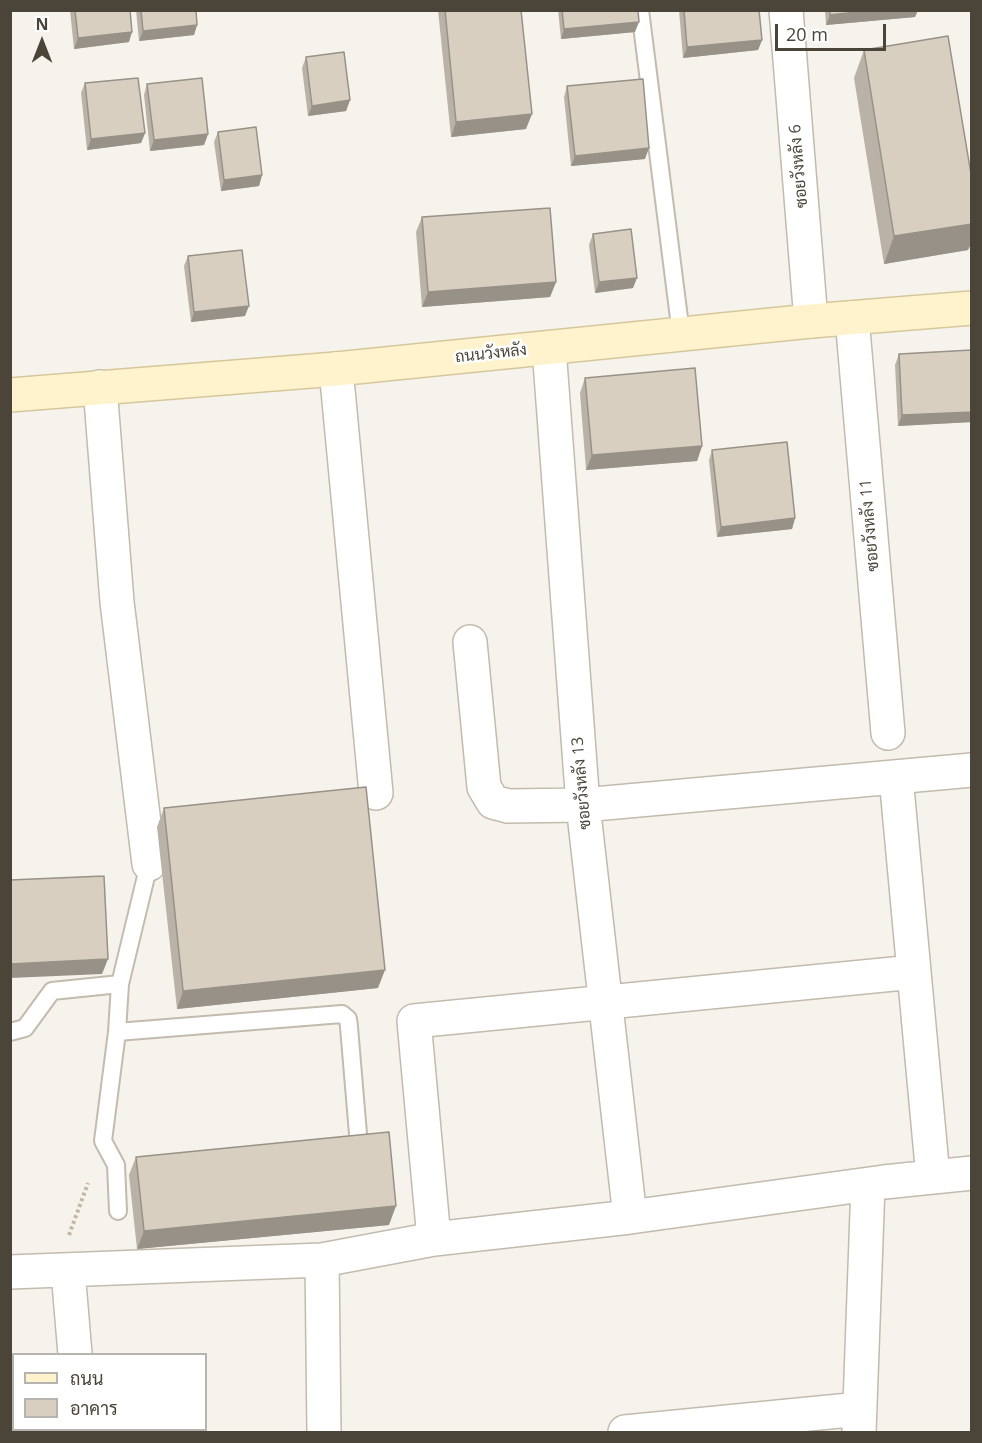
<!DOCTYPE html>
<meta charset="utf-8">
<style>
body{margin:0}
#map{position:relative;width:982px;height:1443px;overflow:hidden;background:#f6f3ec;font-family:"Open Sans",Sarabun,sans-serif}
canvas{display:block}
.frame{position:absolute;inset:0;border:12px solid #4b4439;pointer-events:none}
.legend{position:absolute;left:12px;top:1353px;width:195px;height:78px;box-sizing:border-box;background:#fff;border:2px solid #b7b4b0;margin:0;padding:8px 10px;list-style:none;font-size:18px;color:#4b4439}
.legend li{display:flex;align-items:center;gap:12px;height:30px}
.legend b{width:30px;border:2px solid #b7b4b0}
.north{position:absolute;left:12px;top:12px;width:60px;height:60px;-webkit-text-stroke:4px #fff;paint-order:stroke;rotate:0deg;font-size:16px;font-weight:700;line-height:24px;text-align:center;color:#4b4439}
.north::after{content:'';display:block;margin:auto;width:21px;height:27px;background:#4b4439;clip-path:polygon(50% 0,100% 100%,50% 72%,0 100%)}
.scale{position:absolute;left:775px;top:24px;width:111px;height:27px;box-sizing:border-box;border:3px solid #4b4439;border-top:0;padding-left:8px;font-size:18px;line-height:21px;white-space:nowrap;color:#4b4439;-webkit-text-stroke:4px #fff;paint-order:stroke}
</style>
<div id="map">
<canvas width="982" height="1443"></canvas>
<div class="frame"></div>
<ul class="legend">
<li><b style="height:8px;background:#fff3cd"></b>ถนน</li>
<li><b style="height:16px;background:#d8cfc1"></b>อาคาร</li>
</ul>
<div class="north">N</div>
<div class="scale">20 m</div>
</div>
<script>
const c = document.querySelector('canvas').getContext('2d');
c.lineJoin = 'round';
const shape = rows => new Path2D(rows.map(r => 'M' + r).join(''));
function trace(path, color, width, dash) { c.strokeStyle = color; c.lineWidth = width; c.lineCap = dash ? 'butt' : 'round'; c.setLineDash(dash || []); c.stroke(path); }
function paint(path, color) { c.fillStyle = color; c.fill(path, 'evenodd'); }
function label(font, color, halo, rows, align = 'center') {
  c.font = font + ' "Open Sans",Sarabun,sans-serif'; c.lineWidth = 5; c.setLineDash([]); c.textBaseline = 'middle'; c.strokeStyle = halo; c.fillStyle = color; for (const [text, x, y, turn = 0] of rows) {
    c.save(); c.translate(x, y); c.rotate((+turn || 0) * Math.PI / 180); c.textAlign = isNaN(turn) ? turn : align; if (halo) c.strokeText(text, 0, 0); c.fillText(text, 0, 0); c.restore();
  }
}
const service = shape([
 [640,10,681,334],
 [10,1032,25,1028,52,991,120,984,149,864],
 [117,1032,342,1014,348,1019,349,1027,358,1134],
 [118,1211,116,1165,103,1141,117,1032,120,984]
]);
const minor = shape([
 [786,10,811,321],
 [852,318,888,733],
 [549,348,583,805,630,1217],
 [336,369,376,793],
 [100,387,117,602,149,864],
 [470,642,484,787,493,802,508,806,583,805,972,770],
 [896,777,933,1177],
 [434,1239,414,1021,914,972],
 [322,1260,324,1432],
 [68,1271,75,1354],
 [10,1272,322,1260,434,1239,630,1217,884,1182,972,1173],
 [81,1430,81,1432],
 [625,1432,860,1409],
 [859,1432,868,1185]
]);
const secondary = shape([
 [10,395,336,369,811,321,972,308]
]);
trace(service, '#c2bbae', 20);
trace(minor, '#c2bbae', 36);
trace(secondary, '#d6c79b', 36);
trace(shape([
 [69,1235,88,1183]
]), '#c4b79f', 4, [3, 3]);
trace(service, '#fff', 16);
trace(minor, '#fff', 33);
trace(secondary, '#fff3cd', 33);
paint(shape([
 [70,10,130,10,129,42,74,49],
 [136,10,196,10,197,25,194,35,139,41],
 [438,10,521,10,526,129,451,137],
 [558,10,638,10,635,32,561,39],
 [679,10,759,10,762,40,758,50,683,58],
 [825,10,918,10,915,17,826,25],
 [864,50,972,180,972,242,968,250,884,264,854,78],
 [306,57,350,100,346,111,308,116,302,68],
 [85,83,145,133,141,143,87,150,81,93],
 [147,84,208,134,204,145,150,151,144,95],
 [567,86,645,159,571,166,564,97],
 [218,132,262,175,259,186,221,191,214,142],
 [422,217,556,282,550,297,422,307,416,232],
 [593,234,633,288,595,293,589,245],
 [188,256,245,316,191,322,184,266],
 [972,350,972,422,898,426,895,365,899,354],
 [585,378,702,446,697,461,586,470,580,393],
 [712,450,795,518,792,529,717,537,709,460],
 [164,808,378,988,177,1009,157,827],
 [136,1157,389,1225,137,1249,129,1175]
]), '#bab2a6');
paint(shape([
 [874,10,918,10,915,17,826,25,830,15],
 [639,22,635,32,561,39,564,29],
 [197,25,194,35,139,41,143,31],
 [132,32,129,42,74,49,78,38],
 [762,40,758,50,683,58,687,47],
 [350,100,346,111,308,116,312,106],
 [532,114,526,129,451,137,456,122],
 [145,133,141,143,87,150,91,139],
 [208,134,204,145,150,151,154,140],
 [649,148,645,159,571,166,575,156],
 [262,175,259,186,221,191,224,180],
 [972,224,972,242,968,250,884,264,894,236],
 [637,278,633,288,595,293,599,282],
 [556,282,550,297,422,307,428,292],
 [249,306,245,316,191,322,194,312],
 [972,412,972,422,898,426,902,415],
 [702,446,697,461,586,470,592,455],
 [795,518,792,529,717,537,721,527],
 [108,959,102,974,10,978,10,964],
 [385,970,378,988,177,1009,183,991],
 [396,1206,389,1225,137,1249,144,1231]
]), '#979187');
const building = shape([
 [75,10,130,10,132,32,78,38,75,10],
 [141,10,196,10,197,25,143,31,141,10],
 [445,10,521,10,532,114,456,122,445,10],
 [562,10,638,10,639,22,564,29,562,10],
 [684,10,759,10,762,40,687,47,684,10],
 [830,10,874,10,830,15,830,10],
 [948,36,972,180,972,224,894,236,864,50,948,36],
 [344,52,350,100,312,106,306,57,344,52],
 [138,78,145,133,91,139,85,83,138,78],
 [202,78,208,134,154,140,147,84,202,78],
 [643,79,649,148,575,156,567,86,643,79],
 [256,127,262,175,224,180,218,132,256,127],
 [550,208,556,282,428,292,422,217,550,208],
 [631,229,637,278,599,282,593,234,631,229],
 [242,250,249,306,194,312,188,256,242,250],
 [972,350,972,412,902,415,899,354,972,350],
 [695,368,702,446,592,455,585,378,695,368],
 [787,442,795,518,721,527,712,450,787,442],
 [366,787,385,970,183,991,164,808,366,787],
 [104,876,108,959,10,964,10,880,104,876],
 [389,1132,396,1206,144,1231,136,1157,389,1132]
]);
paint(building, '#d8cfc1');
trace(building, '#979187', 1.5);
label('16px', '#4b4439', '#fff', [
 ["ซอยวังหลัง 6",799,166,-95],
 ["ถนนวังหลัง",491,354,-6],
 ["ซอยวังหลัง 11",870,525,-95],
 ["ซอยวังหลัง 13",582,783,-95]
]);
</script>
